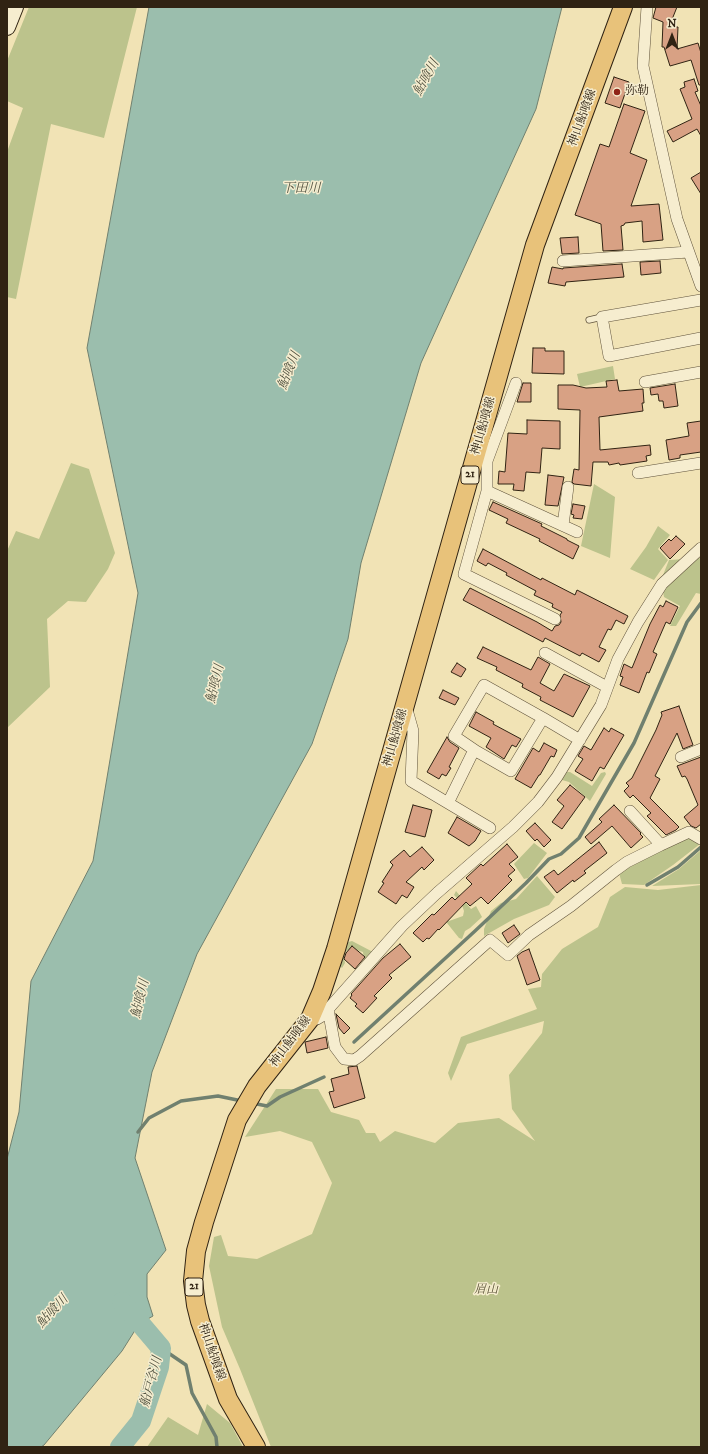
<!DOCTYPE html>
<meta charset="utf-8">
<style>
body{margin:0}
#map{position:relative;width:708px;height:1454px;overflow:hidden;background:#f1e3b5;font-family:"IM FELL DW Pica",serif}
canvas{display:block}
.frame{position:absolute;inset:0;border:8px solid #302313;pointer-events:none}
.north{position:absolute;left:652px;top:16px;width:40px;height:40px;-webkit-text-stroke:3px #f6edcf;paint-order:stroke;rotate:0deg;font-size:11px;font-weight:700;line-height:16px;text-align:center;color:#302313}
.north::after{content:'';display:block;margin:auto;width:14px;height:18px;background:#302313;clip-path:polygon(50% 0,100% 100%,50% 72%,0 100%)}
</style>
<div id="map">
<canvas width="708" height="1454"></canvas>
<div class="frame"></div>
<div class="north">N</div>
</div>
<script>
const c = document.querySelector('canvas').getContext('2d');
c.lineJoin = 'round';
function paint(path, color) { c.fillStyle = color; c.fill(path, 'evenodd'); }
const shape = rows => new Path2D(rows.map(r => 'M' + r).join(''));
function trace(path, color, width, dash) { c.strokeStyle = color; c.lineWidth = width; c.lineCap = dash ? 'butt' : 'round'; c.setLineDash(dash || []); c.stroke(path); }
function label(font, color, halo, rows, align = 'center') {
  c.font = font + ' "IM FELL DW Pica","Noto Serif JP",serif'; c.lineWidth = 3; c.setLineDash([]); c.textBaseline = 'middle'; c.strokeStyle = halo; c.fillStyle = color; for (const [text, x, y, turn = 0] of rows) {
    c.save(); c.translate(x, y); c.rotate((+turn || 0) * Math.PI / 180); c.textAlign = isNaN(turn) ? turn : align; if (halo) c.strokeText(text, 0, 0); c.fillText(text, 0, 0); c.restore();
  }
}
paint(shape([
 [29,7,137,7,104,138,51,124,16,299,7,297,7,152,23,108,7,101,7,61],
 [613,366,615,379,580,387,577,374],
 [71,463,89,469,115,553,108,569,86,602,68,601,47,619,50,687,7,728,7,551,16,531,39,539],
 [594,484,615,497,610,558,581,546],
 [658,526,670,535,658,549,668,560,654,580,630,569,646,547],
 [701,558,701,594,696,593,676,626,670,626,680,606,664,597,661,580,669,560],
 [567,772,570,772,592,786,601,773,605,772,606,774,590,801,569,782,562,780],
 [690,838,700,844,673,865,644,885,622,884,619,873,680,840],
 [534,843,547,853,528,878,524,879,514,864],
 [701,850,701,884,652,886,679,869],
 [537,876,555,897,549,905,514,919,484,936,484,929,491,911,501,903,516,899],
 [701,885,701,1447,271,1447,240,1369,222,1327,209,1266,214,1237,221,1235,228,1256,257,1259,312,1234,332,1183,312,1142,280,1131,245,1137,276,1089,318,1089,331,1112,359,1120,366,1133,375,1133,380,1142,395,1131,435,1143,458,1123,499,1118,535,1141,512,1109,509,1075,542,1033,544,1021,467,1044,451,1081,448,1073,461,1037,537,1009,528,989,541,987,542,974,562,949,598,927,610,897,625,887,658,890],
 [456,891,471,909,476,906,482,917,470,928,465,931,462,939,459,938,447,923,435,914,439,912,449,921,463,916,464,911,461,902,454,895],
 [352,941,373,952,367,960,364,960,363,952,353,949,346,951,344,958,345,963,342,968,338,964,345,943],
 [207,1404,230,1423,243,1447,147,1447,168,1417,198,1435]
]), '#bcc38c');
const water = shape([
 [149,7,562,7,536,109,421,363,361,563,348,639,312,744,197,954,152,1072,135,1158,166,1250,147,1274,147,1297,153,1316,139,1324,122,1351,44,1445,41,1447,7,1447,7,1159,19,1112,31,981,93,861,138,593,87,348,149,7]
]);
paint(water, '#9bbead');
trace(water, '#70806f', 1);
trace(shape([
 [647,885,678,867,701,847],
 [354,1042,475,931,526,883,549,859,561,854,579,838,634,743,687,622,701,603],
 [252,1103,267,1106,280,1097,324,1077],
 [138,1132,149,1118,181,1101,218,1096,242,1101],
 [161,1348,186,1365,192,1393,216,1437,217,1447]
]), '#70806f', 3.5);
trace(shape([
 [120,1447,141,1421,159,1367,161,1348,122,1302]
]), '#9bbead', 20);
const building = shape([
 [656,7,677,7,669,27,678,27,677,49,698,43,701,53,701,85,699,85,691,60,670,66,664,47,662,47,663,22,653,18,656,7],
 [614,77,629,82,620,108,605,103,614,77],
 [694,79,698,91,695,92,701,106,701,136,697,129,673,142,667,131,692,119,680,89,685,87,684,82,694,79],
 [624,104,645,111,630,153,647,160,631,206,659,204,663,240,643,242,642,221,625,223,624,225,621,226,623,250,603,251,601,224,575,215,600,144,609,147,624,104],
 [701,172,701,194,691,178,701,172],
 [578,237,579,253,562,254,560,238,578,237],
 [660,261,661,273,641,275,640,262,660,261],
 [622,264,624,277,566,282,565,286,548,283,552,267,563,269,563,268,622,264],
 [533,348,545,348,545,351,564,351,564,374,532,373,533,348],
 [617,380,619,391,643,389,644,403,642,403,643,411,599,417,600,450,650,445,651,455,646,456,647,461,620,465,619,463,609,465,608,462,593,462,591,486,574,484,572,482,574,469,579,470,580,410,558,409,558,385,573,385,586,388,607,387,606,381,617,380],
 [523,383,531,383,531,402,517,402,523,383],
 [675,384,678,406,664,408,663,401,659,401,658,394,651,395,650,388,675,384],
 [527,420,560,421,560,449,542,448,540,473,526,472,524,491,513,490,514,484,498,484,499,471,505,472,508,433,527,434,527,420],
 [701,421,701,452,680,455,680,458,669,460,666,440,689,436,687,423,701,421],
 [548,475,564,477,558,506,545,505,548,475],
 [493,502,542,524,541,526,567,539,567,540,579,546,573,559,539,541,540,539,506,523,508,519,489,510,493,502],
 [573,504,585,506,582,519,573,518,574,515,571,514,573,504],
 [676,536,685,544,670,559,660,548,669,539,671,541,676,536],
 [483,549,541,580,542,578,575,595,577,590,628,616,624,624,616,620,611,630,608,629,599,647,606,650,599,662,582,653,580,656,545,638,543,642,463,600,470,588,537,622,552,631,555,626,559,625,561,622,560,615,562,612,552,607,553,604,534,595,536,591,506,575,507,573,488,563,486,566,477,561,483,549],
 [666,601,678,607,670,624,666,622,653,652,657,654,649,673,647,672,639,693,620,685,623,677,620,676,624,664,632,668,650,624,660,605,663,607,666,601],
 [483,647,531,670,538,657,550,664,540,683,554,691,564,674,590,686,573,717,540,700,541,697,522,687,523,684,496,670,497,667,477,658,483,647],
 [457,663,466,669,461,677,451,672,457,663],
 [443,690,459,698,455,705,439,698,443,690],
 [679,706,693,745,683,749,677,733,655,776,660,779,650,798,679,827,676,830,666,835,647,816,651,813,633,795,630,798,624,791,629,786,626,783,632,778,656,730,662,715,661,712,679,706],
 [476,712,494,722,493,724,521,739,516,747,512,745,504,759,486,747,491,738,469,726,476,712],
 [604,728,609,732,611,728,624,735,604,769,600,767,592,781,575,771,583,759,578,756,584,746,591,750,604,728],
 [447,737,450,742,459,748,449,767,451,768,446,776,442,774,439,779,427,772,447,737],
 [544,743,557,750,554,757,551,756,540,775,539,775,531,788,515,779,533,748,539,752,544,743],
 [701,757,701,824,696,828,691,826,684,817,698,805,687,779,685,776,682,777,677,766,701,757],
 [570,785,585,797,562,829,552,822,564,806,557,800,570,785],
 [413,805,432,810,425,837,405,832,413,805],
 [614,805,641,833,640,834,643,837,631,848,612,826,591,844,585,837,602,822,599,819,614,805],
 [457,817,481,831,475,841,469,846,448,833,457,817],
 [535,823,551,840,544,847,537,839,535,841,526,831,535,823],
 [599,842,607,853,584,871,586,873,574,882,573,880,557,893,544,877,554,870,558,875,599,842],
 [507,844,518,857,509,864,515,870,508,876,512,880,488,904,481,897,470,906,466,902,439,930,438,929,429,939,427,938,423,942,413,933,432,914,434,915,452,897,455,900,472,884,466,878,481,864,483,866,507,844],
 [422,847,434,860,424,870,422,867,406,882,414,887,407,898,402,895,396,904,378,892,384,883,382,882,393,865,390,862,404,850,410,857,422,847],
 [514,925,520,934,508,943,502,933,514,925],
 [400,944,411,957,389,975,392,978,374,996,377,998,363,1013,355,1006,357,1004,350,998,352,995,351,994,383,958,400,944],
 [352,946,365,957,355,969,344,959,346,953,352,946],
 [529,949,540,980,527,985,517,956,522,952,529,949],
 [336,1014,350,1028,344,1034,339,1028,336,1014],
 [326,1037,328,1048,307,1053,305,1042,326,1037],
 [357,1066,365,1098,334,1108,329,1092,334,1091,331,1079,349,1074,348,1067,357,1066]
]);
paint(building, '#d8a184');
trace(building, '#302313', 1);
const lane = shape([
 [589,320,602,317]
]);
const street = shape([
 [647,7,643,66,677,219,701,286],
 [563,261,688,252],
 [701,300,602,317,609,356,701,338],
 [645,382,701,372],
 [475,457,487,461,487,491,577,532],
 [487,461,516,383],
 [638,473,701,463],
 [487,491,464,574,555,619],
 [563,525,568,487],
 [545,653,607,687],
 [406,706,413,731,411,781,490,828],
 [543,718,484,685,454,736,476,751,511,771,543,718,580,740],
 [681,757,701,749],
 [448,803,474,750],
 [630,811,661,845,689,832,701,839],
 [328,1009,335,1047,344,1059,354,1060,360,1056,490,940,508,955,529,935,571,906,616,870,627,862,661,845],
 [310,1019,317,1019,322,1016,402,926,437,893,513,827,538,802,557,777,601,705,618,659,638,622,662,584,701,548]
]);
const secondary = shape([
 [7,27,15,7]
]);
const primary = shape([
 [256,1447,228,1399,200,1321,196,1305,193,1281,196,1251,204,1222,237,1120,257,1086,310,1019,322,991,336,949,535,245,623,7]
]);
trace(lane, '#60533c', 7);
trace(street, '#60533c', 12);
trace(secondary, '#302313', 18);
trace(primary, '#302313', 20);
trace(lane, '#f6edcf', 5.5);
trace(street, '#f6edcf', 11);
trace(secondary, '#f6edcf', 16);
trace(primary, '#e8c27a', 18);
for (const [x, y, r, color] of [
 [617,92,4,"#8f2418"]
]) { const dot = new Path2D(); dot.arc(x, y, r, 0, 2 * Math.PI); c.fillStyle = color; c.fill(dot); trace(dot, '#f6edcf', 1.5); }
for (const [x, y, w] of [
 [470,475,18],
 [194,1287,18]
]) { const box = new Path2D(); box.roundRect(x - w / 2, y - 9, w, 18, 3); c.fillStyle = '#f6edcf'; c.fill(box); trace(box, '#302313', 1); }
label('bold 11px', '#302313', null, [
 ["21",470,475],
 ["21",194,1287]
]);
label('12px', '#302313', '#f6edcf', [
 ["弥勒",625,92]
], 'left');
label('12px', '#302313', '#f6edcf', [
 ["神山鮎喰線",583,118,-70],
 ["神山鮎喰線",484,426,-74],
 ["神山鮎喰線",396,738,-74],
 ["神山鮎喰線",291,1042,-53],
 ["神山鮎喰線",211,1352,71]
]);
label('italic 12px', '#5a5337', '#f6edcf', [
 ["眉山",486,1291]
]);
label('italic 13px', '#505241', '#f6edcf', [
 ["鮎喰川",427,78,-61],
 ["下田川",301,189],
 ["鮎喰川",290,371,-68],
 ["鮎喰川",216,684,-76],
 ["鮎喰川",141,999,-76],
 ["鮎喰川",53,1312,-47],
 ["船戸谷川",152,1382,-75]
]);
</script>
